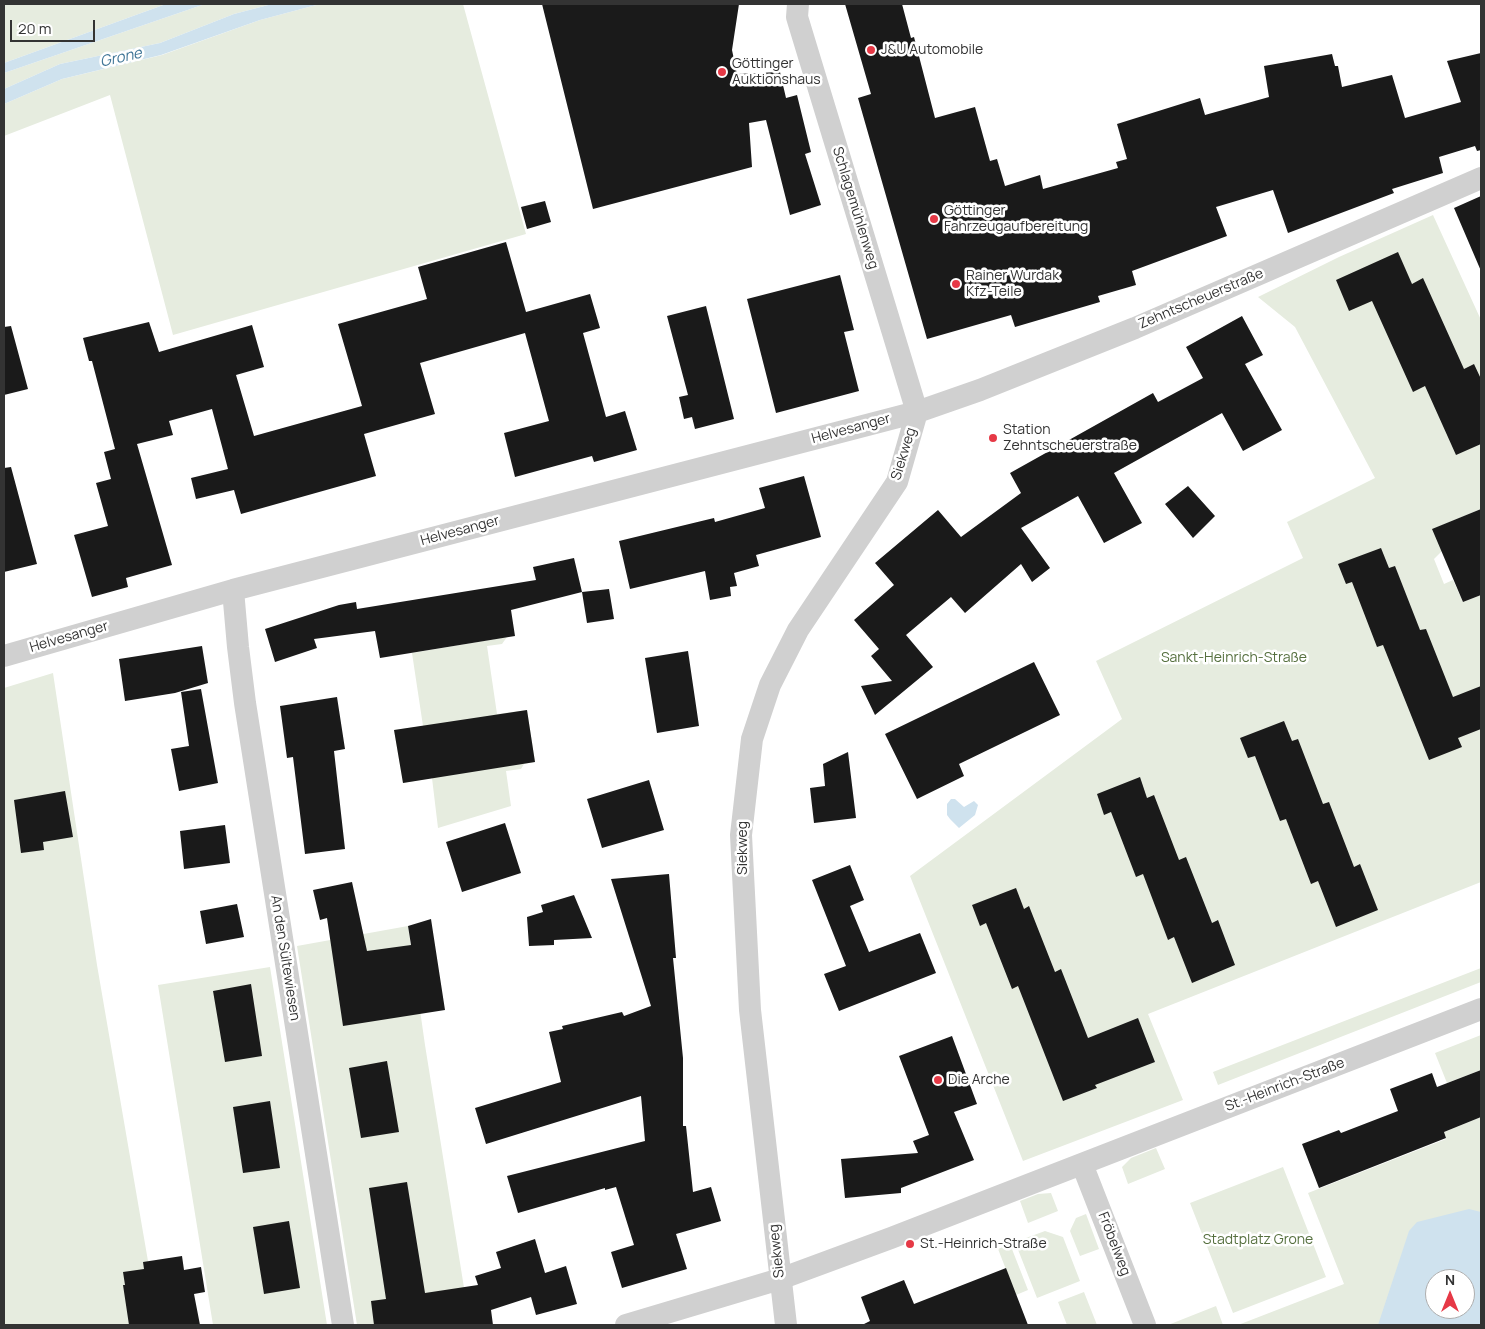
<!DOCTYPE html>
<meta charset="utf-8">
<style>
body{margin:0}
#map{position:relative;width:1485px;height:1329px;overflow:hidden;background:#fff;font-family:Manrope,sans-serif}
canvas{display:block}
.frame{position:absolute;inset:0;border:5px solid #333;pointer-events:none}
.north{position:absolute;left:1425px;top:1269px;width:50px;height:50px;box-sizing:border-box;background:#fff;border:1px solid #adadad;border-radius:50%;rotate:0deg;font-size:14px;font-weight:700;line-height:20px;text-align:center;color:#333}
.north::after{content:'';display:block;margin:auto;width:18px;height:22px;background:#e63946;clip-path:polygon(50% 0,100% 100%,50% 72%,0 100%)}
.scale{position:absolute;left:10px;top:20px;width:85px;height:22px;box-sizing:border-box;border:2px solid #333;border-top:0;padding-left:6px;font-size:15px;line-height:18px;white-space:nowrap;color:#333;-webkit-text-stroke:4px #fff;paint-order:stroke}
</style>
<div id="map">
<canvas width="1485" height="1329"></canvas>
<div class="frame"></div>
<div class="north">N</div>
<div class="scale">20 m</div>
</div>
<script>
const c = document.querySelector('canvas').getContext('2d');
c.lineJoin = 'round';
function paint(path, color) { c.fillStyle = color; c.fill(path, 'evenodd'); }
const shape = rows => new Path2D(rows.map(r => 'M' + r).join(''));
function trace(path, color, width, dash) { c.strokeStyle = color; c.lineWidth = width; c.lineCap = dash ? 'butt' : 'round'; c.setLineDash(dash || []); c.stroke(path); }
function label(font, color, halo, rows, align = 'center') {
  c.font = font + ' Manrope,sans-serif'; c.lineWidth = 5; c.setLineDash([]); c.textBaseline = 'middle'; c.strokeStyle = halo; c.fillStyle = color; for (const [text, x, y, turn = 0] of rows) {
    c.save(); c.translate(x, y); c.rotate((+turn || 0) * Math.PI / 180); c.textAlign = isNaN(turn) ? turn : align; if (halo) c.strokeText(text, 0, 0); c.fillText(text, 0, 0); c.restore();
  }
}
paint(shape([
 [4,4,166,4,4,63],
 [205,4,272,4,234,14,160,43,60,64,4,89,4,73],
 [320,4,463,4,526,234,173,335,110,95,4,136,4,104,62,79,162,55,260,20],
 [1433,215,1481,320,1481,509,1433,529,1442,551,1434,559,1444,584,1453,580,1463,602,1481,595,1481,882,1148,1014,1183,1100,1023,1161,910,876,1122,719,1096,661,1303,558,1287,522,1375,478,1295,327,1258,297,1339,257],
 [507,637,502,644,487,646,497,714,527,710,535,762,524,764,521,769,506,771,511,806,438,828,432,778,403,783,394,730,423,726,412,653],
 [53,673,97,965,159,1325,4,1325,4,688],
 [408,926,425,1045,470,1325,357,1325,297,946],
 [270,967,327,1325,213,1325,158,985],
 [1481,968,1481,982,1218,1085,1213,1072],
 [1481,1035,1481,1070,1447,1083,1435,1053],
 [1481,1117,1481,1325,1238,1325,1344,1284,1308,1193,1446,1139,1444,1132],
 [1435,1279,1465,1279,1465,1309,1435,1309],
 [1156,1148,1165,1169,1128,1184,1122,1167,1131,1158],
 [1283,1167,1326,1277,1233,1313,1190,1203],
 [1051,1193,1058,1211,1028,1223,1020,1201,1038,1194],
 [1086,1214,1099,1249,1080,1256,1070,1231,1076,1218],
 [1045,1231,1063,1237,1080,1281,1037,1298,1015,1242],
 [1010,1244,1028,1290,1016,1295,998,1249],
 [1084,1292,1097,1325,1067,1325,1058,1302],
 [1216,1306,1223,1325,1168,1325]
]), '#e6ecdf');
paint(shape([
 [166,4,205,4,4,73,4,63],
 [272,4,320,4,260,20,161,55,62,79,4,104,4,89,60,64,160,43,234,14],
 [951,799,955,799,964,807,974,801,978,805,975,815,959,828,950,819,947,815,947,804],
 [1469,1209,1481,1212,1481,1325,1378,1325,1409,1231,1417,1222],
 [1435,1279,1465,1279,1465,1309,1435,1309]
]), '#cfe2ee');
paint(shape([
 [542,4,739,4,732,50,737,74,780,72,786,98,797,95,811,152,805,154,821,205,790,215,766,120,749,123,752,167,593,209],
 [845,4,902,4,911,38,914,37,935,118,975,107,990,161,997,159,1005,186,1040,175,1043,189,1118,168,1116,162,1127,159,1117,124,1200,98,1205,115,1269,97,1264,66,1332,54,1335,66,1338,66,1342,87,1392,75,1405,118,1461,102,1447,61,1481,53,1481,150,1477,151,1475,146,1439,157,1443,173,1392,189,1394,193,1288,233,1273,190,1216,207,1227,236,1132,271,1136,285,1098,296,1100,302,1015,327,1011,315,927,339,858,98,871,94],
 [1481,196,1481,271,1454,208],
 [545,201,551,222,527,229,521,207],
 [506,242,526,312,590,294,600,328,583,333,606,417,625,411,637,450,594,462,592,456,515,477,504,433,549,421,525,333,420,363,435,414,364,434,376,476,241,514,234,490,196,499,191,478,228,469,212,409,169,421,173,435,137,444,172,565,126,578,128,587,92,597,74,535,108,526,96,483,111,479,104,452,115,449,92,361,89,361,83,338,149,322,159,352,252,325,264,367,236,375,254,436,362,406,338,324,427,299,418,267],
 [1398,252,1412,284,1423,278,1464,369,1474,364,1481,379,1481,444,1456,455,1425,386,1413,392,1372,301,1349,311,1336,280],
 [840,275,854,330,844,332,859,391,776,413,747,299],
 [706,306,734,419,695,429,692,417,684,419,679,397,688,395,667,316],
 [1242,316,1263,355,1245,364,1282,430,1243,451,1222,413,1114,473,1142,523,1104,543,1078,496,1021,528,1050,568,1032,582,1021,564,965,613,951,597,906,635,933,667,875,715,861,686,892,681,871,656,879,649,854,620,894,585,875,563,938,510,961,537,1021,493,1010,473,1153,393,1158,402,1203,378,1186,347],
 [11,326,28,389,4,395,4,327],
 [11,467,37,564,4,572,4,468],
 [804,476,821,537,756,555,759,566,734,573,737,586,730,587,731,596,710,600,705,571,630,589,619,541,714,518,715,522,765,508,759,488],
 [1188,486,1215,516,1193,538,1165,504],
 [1481,509,1481,595,1463,602,1432,529],
 [1381,548,1389,568,1395,566,1420,630,1426,629,1453,697,1481,686,1481,729,1458,738,1462,747,1429,760,1383,645,1377,647,1352,582,1346,584,1338,564],
 [574,558,582,592,511,610,515,636,380,658,375,631,314,639,317,648,275,662,265,629,339,605,356,602,357,609,536,580,533,567],
 [609,589,614,619,587,623,582,592],
 [202,646,208,683,175,693,125,701,119,659],
 [688,651,699,726,657,733,645,658],
 [1034,662,1060,715,959,764,964,776,917,799,885,734],
 [201,689,218,783,179,791,171,749,189,746,181,692],
 [337,697,345,749,334,751,345,849,305,854,293,757,287,758,280,706],
 [527,710,535,762,403,783,394,730],
 [1284,721,1292,741,1298,739,1323,804,1329,802,1354,867,1360,864,1378,910,1336,927,1318,881,1311,884,1286,819,1280,821,1255,756,1248,758,1240,738],
 [848,752,856,818,814,823,810,788,825,786,823,764],
 [1140,777,1147,798,1154,795,1179,860,1186,857,1212,923,1218,920,1235,965,1192,983,1174,937,1168,940,1143,874,1136,877,1111,812,1104,815,1097,794],
 [649,780,664,830,602,848,587,799],
 [65,791,73,837,43,842,44,850,21,853,14,800],
 [505,823,521,873,462,892,446,842],
 [225,825,230,863,184,869,180,831],
 [850,865,864,900,850,906,869,952,920,933,936,973,839,1011,824,974,846,966,812,880],
 [669,874,676,958,673,958,683,1058,683,1126,686,1126,693,1192,711,1187,721,1221,676,1234,687,1269,622,1288,611,1252,634,1245,616,1187,605,1190,605,1188,518,1213,507,1176,645,1141,641,1096,486,1144,475,1108,561,1082,549,1032,563,1029,562,1026,622,1012,624,1016,651,1006,611,879],
 [352,882,367,951,411,945,408,926,431,919,445,1010,343,1026,327,918,320,920,313,890],
 [1016,888,1024,909,1029,906,1055,972,1061,969,1088,1038,1138,1018,1155,1062,1095,1085,1097,1088,1063,1101,1018,986,1012,989,986,923,980,926,972,905],
 [574,895,592,938,554,940,554,945,529,946,527,917,543,912,541,905],
 [237,904,244,937,206,944,200,911],
 [251,984,262,1056,225,1062,213,991],
 [952,1036,977,1104,954,1112,974,1160,901,1188,901,1193,845,1198,841,1159,918,1153,913,1141,929,1135,899,1056],
 [387,1061,399,1132,361,1138,349,1068],
 [1481,1070,1481,1117,1444,1132,1446,1138,1319,1188,1302,1144,1339,1130,1341,1133,1398,1111,1390,1089,1432,1073,1437,1087],
 [270,1101,280,1168,243,1173,233,1107],
 [407,1182,425,1293,478,1285,475,1276,501,1268,496,1252,535,1239,545,1273,566,1266,577,1304,536,1315,531,1297,491,1310,493,1325,374,1325,371,1301,386,1299,369,1188],
 [289,1221,300,1288,264,1294,253,1227],
 [182,1256,184,1270,201,1267,205,1292,194,1294,200,1325,129,1325,123,1285,125,1285,123,1272,144,1269,143,1262],
 [1006,1268,1028,1325,864,1325,864,1324,870,1321,861,1297,904,1280,914,1304]
]), '#1a1a1a');
trace(shape([
 [798,4,797,17,917,412],
 [233,590,238,647,245,703,343,1325],
 [4,656,233,590,917,412,980,390,1135,328,1481,178],
 [1082,1164,1145,1325],
 [626,1325,780,1279,891,1238,1481,1009],
 [786,1325,750,1010,741,835,752,739,770,685,798,630,897,482,917,412]
]), '#d0d0d0', 22);
for (const [x, y, r, color] of [
 [871,50,5,"#e63946"],
 [722,72,5,"#e63946"],
 [934,219,5,"#e63946"],
 [956,284,5,"#e63946"],
 [993,438,5,"#e63946"],
 [938,1080,5,"#e63946"],
 [910,1244,5,"#e63946"]
]) { const dot = new Path2D(); dot.arc(x, y, r, 0, 2 * Math.PI); c.fillStyle = color; c.fill(dot); trace(dot, '#fff', 2); }
label('14px', '#333', '#fff', [
 ["J&U Automobile",881,50],
 ["Göttinger",732,64],
 ["Auktionshaus",732,80],
 ["Göttinger",944,211],
 ["Fahrzeugaufbereitung",944,227],
 ["Rainer Wurdak",966,276],
 ["Kfz-Teile",966,292],
 ["Station",1003,430],
 ["Zehntscheuerstraße",1003,446],
 ["Die Arche",948,1080],
 ["St.-Heinrich-Straße",920,1244]
], 'left');
label('14px', '#333', '#fff', [
 ["Schlagemühlenweg",855,208,73],
 ["Zehntscheuerstraße",1201,299,-23],
 ["Helvesanger",851,429,-15],
 ["Siekweg",904,454,-73],
 ["Helvesanger",460,531,-15],
 ["Helvesanger",69,637,-16],
 ["Siekweg",743,848,-90],
 ["An den Sültewiesen",285,958,81],
 ["St.-Heinrich-Straße",1285,1085,-21],
 ["Fröbelweg",1114,1244,69],
 ["Siekweg",777,1251,-96]
]);
label('14px', '#56703f', '#fff', [
 ["Sankt-Heinrich-Straße",1234,658],
 ["Stadtplatz Grone",1258,1240]
]);
label('italic 15px', '#3f7597', '#fff', [
 ["Grone",121,58,-13]
]);
</script>
